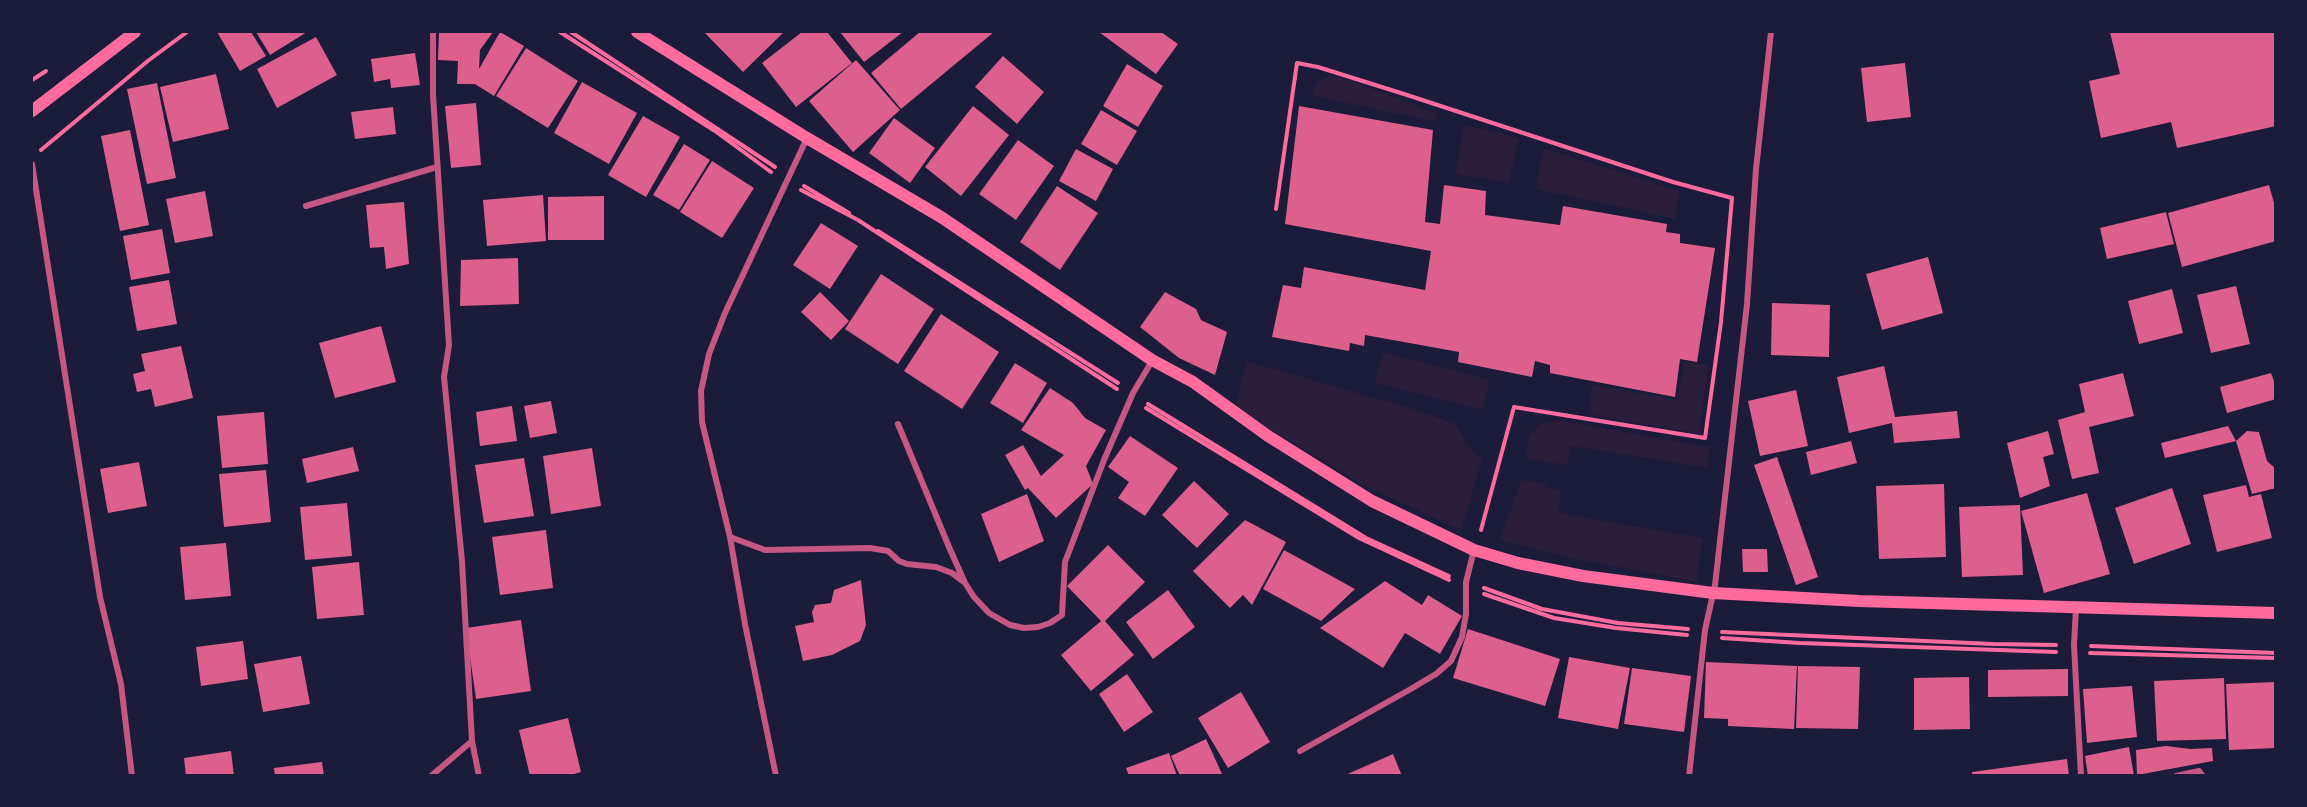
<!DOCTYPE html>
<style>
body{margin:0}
#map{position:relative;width:2307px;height:807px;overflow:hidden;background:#1b1b3a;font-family:"PT Sans",sans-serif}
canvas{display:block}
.frame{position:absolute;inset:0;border:33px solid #1b1b3a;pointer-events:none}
</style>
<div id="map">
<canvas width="2307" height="807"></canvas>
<div class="frame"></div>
</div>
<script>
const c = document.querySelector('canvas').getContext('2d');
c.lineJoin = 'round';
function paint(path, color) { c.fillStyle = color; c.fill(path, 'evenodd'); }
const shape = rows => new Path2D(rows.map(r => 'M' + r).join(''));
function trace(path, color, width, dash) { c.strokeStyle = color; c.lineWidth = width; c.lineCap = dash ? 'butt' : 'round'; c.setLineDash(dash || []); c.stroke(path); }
paint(shape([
 [1327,77,1343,78,1440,114,1434,121,1312,96,1317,82],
 [1463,124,1519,138,1509,183,1456,174],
 [1543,148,1679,191,1676,219,1536,189],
 [1383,352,1490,380,1482,410,1375,383],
 [1246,361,1417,410,1457,425,1467,445,1482,460,1461,530,1367,487,1236,409],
 [1684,362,1708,365,1700,434,1588,414,1593,385,1678,400],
 [1556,420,1710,447,1708,468,1571,446,1567,465,1526,459,1529,436,1539,425],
 [1521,480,1545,483,1545,487,1561,490,1559,513,1702,538,1697,582,1581,560,1500,540]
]), '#2a1e3b');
paint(shape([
 [217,32,251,32,266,56,240,71],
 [256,32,307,32,270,55],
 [439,32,493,32,480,50,479,69,500,32,524,46,494,96,475,84,457,84,458,61,438,60],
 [704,32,784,32,743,72],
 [802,32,827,32,852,63,796,107,762,63],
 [840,32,903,32,864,62],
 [920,32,994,32,901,109,871,73],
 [1099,32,1161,32,1178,44,1156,74],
 [2110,32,2276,32,2276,126,2177,148,2171,122,2101,138,2089,81,2120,74],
 [316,37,337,75,277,108,257,69],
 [526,48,578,81,548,128,496,96],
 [415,53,420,85,391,88,390,79,374,82,371,59],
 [1003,56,1044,92,1017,124,975,87],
 [856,60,900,110,853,152,809,101],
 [1905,63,1911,117,1867,122,1861,68],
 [1127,64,1163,86,1138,127,1103,106],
 [216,74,229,129,173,142,160,87],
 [582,82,637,113,609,164,554,133],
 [157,83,176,178,147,184,127,89],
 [476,103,481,165,451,168,445,106],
 [973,106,1009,135,961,196,925,167],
 [1299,106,1433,130,1425,222,1440,224,1444,185,1486,191,1485,215,1560,225,1563,206,1667,224,1666,232,1680,234,1680,243,1715,248,1697,362,1680,359,1675,397,1550,373,1550,365,1535,361,1532,377,1458,362,1459,352,1365,335,1364,346,1350,343,1349,351,1272,337,1283,285,1301,288,1304,267,1425,290,1431,251,1285,224],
 [393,107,396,134,355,139,351,112],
 [1101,110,1137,131,1117,165,1081,144],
 [643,116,680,137,646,197,608,175],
 [894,118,935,148,910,183,869,153],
 [130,130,149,225,120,231,101,136],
 [1018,140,1054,166,1016,220,979,194],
 [684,144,710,160,679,210,653,195],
 [1076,149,1113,169,1096,201,1059,181],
 [712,161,754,188,722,238,680,212],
 [2269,185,2276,210,2276,241,2182,267,2168,213],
 [1057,186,1098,213,1060,270,1020,242],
 [205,191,213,236,175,243,166,199],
 [543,195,546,241,487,246,483,200],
 [604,196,604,240,548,240,548,197],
 [404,202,409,264,386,269,384,247,370,248,366,205],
 [2166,212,2174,244,2107,259,2100,228],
 [821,223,858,246,830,289,793,265],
 [162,229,170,273,131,280,123,236],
 [1928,257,1943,313,1882,330,1866,274],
 [518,258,519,304,460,306,461,260],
 [881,274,934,309,898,364,845,329],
 [169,280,177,324,137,331,129,287],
 [2236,286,2250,344,2211,353,2197,295],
 [2172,289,2183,333,2139,344,2128,301],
 [820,292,849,321,831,340,801,312],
 [1165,292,1196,309,1201,320,1227,332,1215,375,1179,358,1140,327],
 [1772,303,1830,305,1829,357,1771,355],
 [941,314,999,352,962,409,904,371],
 [381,326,396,382,335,398,319,343],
 [181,346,193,398,155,407,151,389,137,392,133,374,145,371,141,354],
 [1015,363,1047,383,1023,423,990,403],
 [1884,366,1895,417,1957,411,1960,438,1894,443,1892,423,1849,433,1837,377],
 [2123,373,2134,416,2089,427,2099,473,2072,479,2058,420,2085,412,2079,384],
 [2271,373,2276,387,2276,399,2227,413,2220,387],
 [1050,388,1073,403,1085,418,1106,430,1086,466,1093,484,1056,518,1028,488,1025,490,1005,455,1023,445,1041,476,1064,455,1021,430],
 [1796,390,1808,446,1760,456,1748,401],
 [551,401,557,433,530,438,524,406],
 [512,406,517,441,480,446,476,412],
 [264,412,268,464,222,468,217,416],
 [2228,426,2236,441,2247,431,2259,432,2267,461,2276,469,2276,488,2252,494,2236,441,2165,458,2161,443],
 [2048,431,2054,454,2043,457,2050,486,2020,498,2007,443],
 [1130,436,1178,468,1145,516,1118,498,1129,482,1108,467],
 [1851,441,1857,463,1811,475,1806,452],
 [353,447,359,471,307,483,302,459],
 [592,448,601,506,551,514,543,456],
 [1777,457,1818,577,1796,585,1754,465],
 [524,458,534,516,484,523,475,465],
 [139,462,147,506,108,513,100,469],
 [266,470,271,522,224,527,219,474],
 [1194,481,1229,514,1197,548,1162,515],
 [1944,484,1946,557,1879,559,1876,486],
 [2246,485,2249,497,2261,494,2272,538,2217,552,2203,495],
 [2172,488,2191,544,2134,564,2115,508],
 [2087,493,2110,574,2044,593,2021,511],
 [1027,494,1044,541,999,562,981,514],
 [347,503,352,556,305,560,300,507],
 [2020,505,2023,575,1962,577,1959,507],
 [1245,520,1286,542,1252,605,1243,595,1230,608,1193,571],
 [546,530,553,588,500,595,492,537],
 [226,543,231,596,185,600,180,547],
 [1108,545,1145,582,1105,621,1134,655,1091,691,1061,655,1101,621,1067,586],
 [1742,549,1767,549,1768,572,1743,572],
 [1284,550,1355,589,1321,621,1263,589],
 [359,562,364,615,317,619,312,567],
 [861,580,866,625,860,641,832,655,803,661,795,626,814,622,812,612,815,605,831,603,834,590],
 [1385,581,1422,605,1428,595,1462,616,1440,654,1405,633,1383,668,1320,628],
 [1168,590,1195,627,1153,659,1126,622],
 [521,620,531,691,476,699,466,628],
 [1468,629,1560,659,1545,706,1453,678],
 [243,641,248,679,201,686,196,647],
 [301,656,310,704,263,712,254,664],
 [1569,657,1630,668,1618,729,1558,718],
 [1706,662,1797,666,1794,729,1728,726,1728,719,1704,718],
 [1798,666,1860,667,1858,729,1796,728],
 [1632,668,1691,676,1684,732,1624,724],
 [2068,669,2068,696,1988,697,1988,670],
 [1127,674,1153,712,1124,732,1099,694],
 [1969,677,1970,729,1914,730,1914,678],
 [2224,678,2226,739,2157,741,2154,681],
 [2276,682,2276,748,2229,750,2226,684],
 [2132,686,2137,737,2087,743,2083,689],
 [1241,692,1270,742,1228,768,1198,718],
 [568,718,581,772,567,776,530,776,519,730],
 [1206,739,1223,776,1180,776,1171,756],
 [2166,746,2191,749,2212,748,2213,761,2137,775,2136,750],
 [2129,747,2134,776,2088,776,2085,756],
 [231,751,234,776,186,776,184,758],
 [1169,753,1177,776,1129,776,1126,768],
 [1393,754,1402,776,1343,776],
 [2067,759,2069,776,1972,776,1972,772],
 [322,762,324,776,275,776,274,768]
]), '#dd5f8e');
trace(shape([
 [560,32,715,131,771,172],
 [571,32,775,167],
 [32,80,46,71],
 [41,150,149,60,187,32],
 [804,186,849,213],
 [801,190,858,220,1117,389],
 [1276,209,1297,63,1318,67,1404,94,1673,182,1732,198,1721,322,1705,438,1514,407,1481,530],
 [878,231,1118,383],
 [1148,404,1366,538,1449,576],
 [1146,408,1359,538,1449,580],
 [1484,588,1542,609,1618,623,1688,629],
 [1484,594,1554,618,1616,628,1687,635],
 [1722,632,1993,644,2056,645],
 [1722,638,1800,643,2056,652],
 [2091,646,2276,653],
 [2090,653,2276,658]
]), '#ff6b9d', 4);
trace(shape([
 [433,32,433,95,449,345,444,377,462,561,472,741,479,776],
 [32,164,100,597,121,684,132,776],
 [306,206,437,167],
 [898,424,949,547,965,583,974,597,989,613,1010,625,1024,628,1038,627,1050,623,1062,615,1065,562,1104,460,1133,393,1152,361],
 [730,537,765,550,870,548,888,551,899,561,907,564,936,567,952,573,964,582],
 [2076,608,2074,645,2081,776],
 [1300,751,1409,690,1436,674,1451,661,1462,637,1466,614,1466,582,1474,550],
 [431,776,472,741],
 [776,776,745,624,730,537,702,422,701,391,709,354,725,313,807,138],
 [1689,776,1705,630,1715,585,1747,304,1756,169,1771,32],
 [2176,776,2199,771,2203,776]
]), '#c65784', 6);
trace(shape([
 [637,32,807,138,941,217,1152,360,1193,382,1268,436,1372,501,1474,550,1518,563,1583,576,1713,593,1859,601,2276,613],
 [32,111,135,32]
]), '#ff6b9d', 12);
</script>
